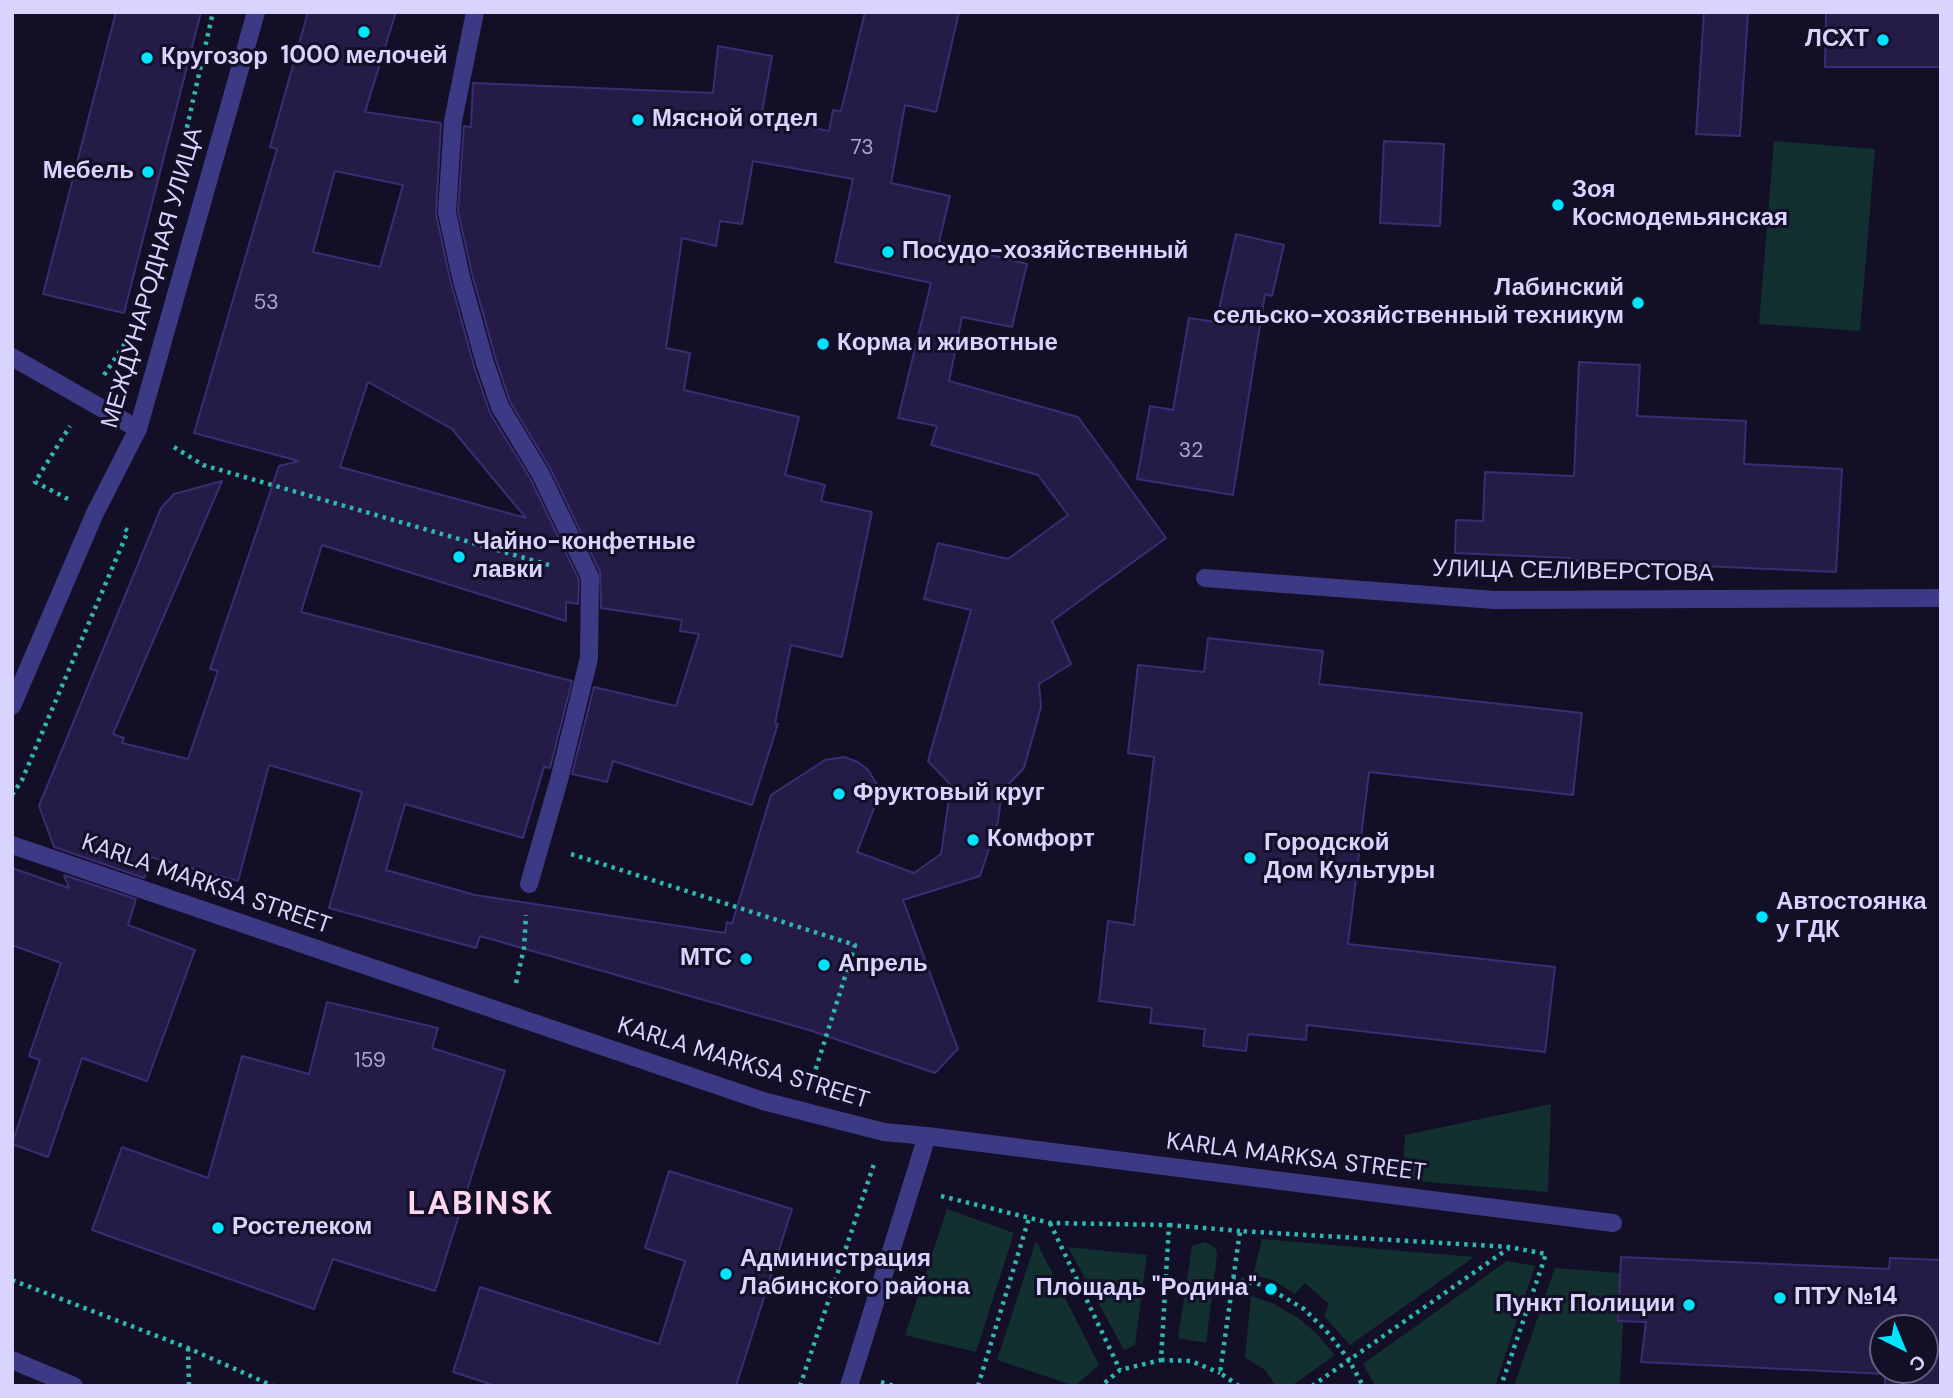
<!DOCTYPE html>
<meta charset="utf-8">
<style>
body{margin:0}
#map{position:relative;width:1953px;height:1398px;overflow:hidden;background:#130f26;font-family:"DM Sans",sans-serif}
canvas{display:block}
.frame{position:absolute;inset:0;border:14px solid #d9d4ff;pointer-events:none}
.north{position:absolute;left:1869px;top:1314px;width:70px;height:70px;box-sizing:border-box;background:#130f26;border:2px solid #625e7d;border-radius:50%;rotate:137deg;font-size:19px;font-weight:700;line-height:28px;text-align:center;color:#d9d4ff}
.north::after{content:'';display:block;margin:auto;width:24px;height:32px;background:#00e5ff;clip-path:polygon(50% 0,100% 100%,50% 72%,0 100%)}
</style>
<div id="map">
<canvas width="1953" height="1398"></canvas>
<div class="frame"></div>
<div class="north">С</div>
</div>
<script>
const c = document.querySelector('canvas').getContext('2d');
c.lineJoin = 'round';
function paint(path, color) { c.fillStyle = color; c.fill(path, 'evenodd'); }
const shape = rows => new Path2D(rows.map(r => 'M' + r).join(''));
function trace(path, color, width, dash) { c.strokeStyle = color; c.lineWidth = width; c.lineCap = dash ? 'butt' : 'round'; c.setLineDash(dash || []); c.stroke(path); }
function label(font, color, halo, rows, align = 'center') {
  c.font = font + ' "DM Sans",sans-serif'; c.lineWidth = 6; c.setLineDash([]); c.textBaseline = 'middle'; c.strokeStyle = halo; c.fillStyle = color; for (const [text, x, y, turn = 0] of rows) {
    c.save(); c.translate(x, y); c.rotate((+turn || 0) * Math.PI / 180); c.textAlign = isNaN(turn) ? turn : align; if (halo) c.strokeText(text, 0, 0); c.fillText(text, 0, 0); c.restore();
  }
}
paint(shape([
 [1774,141,1875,149,1860,331,1759,324],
 [1551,1104,1548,1192,1402,1180,1405,1135],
 [947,1209,1014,1233,976,1352,905,1335],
 [1262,1239,1474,1257,1350,1345,1324,1316,1329,1304,1305,1283,1295,1294,1273,1280,1253,1275],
 [1036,1241,1099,1365,1075,1386,997,1360],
 [1205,1242,1216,1248,1217,1255,1206,1343,1178,1338,1192,1246],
 [1068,1247,1147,1255,1135,1345,1124,1350],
 [1507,1261,1535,1266,1495,1386,1375,1386,1363,1364],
 [1555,1268,1620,1273,1618,1321,1623,1321,1620,1386,1514,1386],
 [1251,1296,1272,1303,1298,1318,1315,1332,1335,1355,1291,1386,1276,1386,1265,1370,1245,1357]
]), '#12302f');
const building = shape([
 [116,12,201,12,124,313,43,294,116,12],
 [308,12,396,12,365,112,441,123,436,214,450,279,474,366,490,413,530,478,579,580,578,604,566,602,566,621,322,545,301,612,572,681,550,768,544,767,523,838,405,804,386,870,475,895,725,933,727,922,732,924,771,795,825,760,844,757,858,762,868,770,878,786,876,803,857,852,914,873,941,854,951,785,928,761,971,610,924,599,938,543,1008,559,1068,515,1038,475,931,445,937,426,898,418,931,283,835,262,853,179,753,161,742,224,720,221,716,246,682,238,666,348,690,353,684,390,799,417,785,475,825,485,821,501,872,512,842,657,791,645,775,723,778,724,752,805,613,761,607,782,572,774,594,687,676,706,699,634,680,631,682,620,601,608,600,572,550,468,510,402,496,360,472,274,458,211,464,126,471,127,473,83,713,93,718,46,772,56,761,118,829,131,833,110,841,111,865,12,959,12,936,112,905,105,891,183,950,196,939,242,1027,264,1012,327,962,317,949,381,1078,417,1166,538,1052,621,1071,664,1039,684,1041,707,1024,768,1002,791,998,822,980,876,903,900,958,1049,935,1073,809,1030,480,936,476,948,329,908,362,792,269,765,238,881,151,857,144,878,54,847,39,806,161,508,174,494,222,481,113,734,124,738,122,743,188,759,218,671,210,669,279,466,299,461,194,433,277,149,270,147,308,12],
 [335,171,403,185,380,267,313,252,335,171],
 [368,382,452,429,526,518,340,467,368,382],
 [1704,12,1748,12,1740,136,1696,134,1704,12],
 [1826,12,1941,12,1941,67,1825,67,1826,12],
 [1384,141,1444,144,1440,226,1380,223,1384,141],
 [1236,234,1284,245,1272,296,1265,294,1233,495,1137,479,1150,406,1173,410,1189,318,1216,322,1236,234],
 [1579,362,1640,365,1637,416,1746,421,1744,464,1842,469,1836,572,1570,560,1570,558,1455,553,1456,520,1483,521,1485,472,1574,476,1579,362],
 [1208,638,1323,651,1319,684,1582,713,1573,795,1369,772,1348,944,1555,967,1545,1052,1307,1025,1306,1040,1248,1034,1246,1051,1203,1046,1205,1029,1150,1023,1152,1008,1099,1001,1108,921,1134,925,1154,757,1128,753,1138,665,1204,672,1208,638],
 [12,868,69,888,64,875,136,899,128,925,195,950,147,1081,82,1058,48,1157,12,1144,40,1060,29,1056,61,963,12,945,12,868],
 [327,1002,438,1028,432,1048,505,1071,435,1291,333,1259,314,1309,92,1230,122,1147,208,1178,242,1056,309,1074,327,1002],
 [669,1171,792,1209,736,1386,496,1386,453,1372,480,1287,659,1344,685,1261,645,1248,669,1171],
 [1621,1257,1889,1269,1890,1258,1941,1260,1941,1386,1885,1386,1885,1374,1641,1362,1646,1322,1618,1321,1621,1257],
 [1883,1328,1925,1328,1925,1370,1883,1370,1883,1328]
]);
paint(building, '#241b47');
trace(building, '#3b2d73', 2);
trace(shape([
 [185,136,213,12],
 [104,375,128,339],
 [174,447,203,465,549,565],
 [68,499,35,482,70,426],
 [12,795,22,780,128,531,122,527],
 [571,854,855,945,811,1084],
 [516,983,524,948,526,915],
 [941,1196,1050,1223,1169,1225,1161,1360,1120,1370,1101,1386],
 [1050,1223,1120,1370],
 [1169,1225,1240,1231],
 [1232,1279,1263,1285,1304,1309,1329,1334,1349,1360,1363,1386],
 [12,1280,188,1348,273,1386],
 [188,1348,189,1386],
 [1161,1360,1191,1361,1220,1373],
 [881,1382,894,1386],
 [800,1386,875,1161],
 [978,1386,1029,1218],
 [1239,1386,1220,1373,1240,1231,1509,1247,1546,1254,1501,1386],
 [1312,1386,1509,1248]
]), '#2fb8b0', 4.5, [3.5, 5]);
trace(shape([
 [475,12,453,121,447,212,461,277,485,363,500,407,540,473,590,577,589,658,559,780,529,884],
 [12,845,763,1101,884,1132,927,1136]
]), '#3d3a85', 18);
trace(shape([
 [12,357,138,429],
 [1205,578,1494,600,1941,598],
 [12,706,95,513,138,429,256,12],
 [12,1360,74,1386],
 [849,1386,927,1136,1613,1223]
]), '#3d3a85', 18);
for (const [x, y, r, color] of [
 [364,32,7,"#00e5ff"],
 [1883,40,7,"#00e5ff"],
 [147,58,7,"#00e5ff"],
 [638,120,7,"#00e5ff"],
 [148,172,7,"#00e5ff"],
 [1558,205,7,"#00e5ff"],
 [888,252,7,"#00e5ff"],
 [1638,303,7,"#00e5ff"],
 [823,344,7,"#00e5ff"],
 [459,557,7,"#00e5ff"],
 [839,794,7,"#00e5ff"],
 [973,840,7,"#00e5ff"],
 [1250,858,7,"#00e5ff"],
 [1762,917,7,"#00e5ff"],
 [746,959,7,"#00e5ff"],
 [824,965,7,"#00e5ff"],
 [218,1228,7,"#00e5ff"],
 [726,1274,7,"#00e5ff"],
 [1271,1289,7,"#00e5ff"],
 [1780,1298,7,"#00e5ff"],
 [1689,1305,7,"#00e5ff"]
]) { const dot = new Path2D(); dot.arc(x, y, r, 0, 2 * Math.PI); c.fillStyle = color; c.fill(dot); trace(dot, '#130f26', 2.5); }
label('21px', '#aca6d1', null, [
 ["73",862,148],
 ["53",266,303],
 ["32",1191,451],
 ["159",370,1061]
]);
label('bold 24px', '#d9d4ff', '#130f26', [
 ["ЛСХТ",1869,40,"right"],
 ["1000 мелочей",364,57,"center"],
 ["Кругозор",161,58],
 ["Мясной отдел",652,120],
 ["Мебель",134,172,"right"],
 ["Зоя",1572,191],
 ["Космодемьянская",1572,219],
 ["Посудо-хозяйственный",902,252],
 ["Лабинский",1624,289,"right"],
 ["сельско-хозяйственный техникум",1624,317,"right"],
 ["Корма и животные",837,344],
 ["Чайно-конфетные",473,543],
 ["лавки",473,571],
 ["Фруктовый круг",853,794],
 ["Комфорт",987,840],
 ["Городской",1264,844],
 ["Дом Культуры",1264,872],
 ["Автостоянка",1776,903],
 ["у ГДК",1776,931],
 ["МТС",732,959,"right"],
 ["Апрель",838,965],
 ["Ростелеком",232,1228],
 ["Администрация",740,1260],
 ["Лабинского района",740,1288],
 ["Площадь \"Родина\"",1257,1289,"right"],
 ["ПТУ №14",1794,1298],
 ["Пункт Полиции",1675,1305,"right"]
], 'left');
label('24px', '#d9d4ff', '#130f26', [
 ["МЕЖДУНАРОДНАЯ УЛИЦА",153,278,-74],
 ["УЛИЦА СЕЛИВЕРСТОВА",1573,572,1],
 ["KARLA MARKSA STREET",206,885,19],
 ["KARLA MARKSA STREET",743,1064,17],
 ["KARLA MARKSA STREET",1296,1158,7]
]);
c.letterSpacing = '2px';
label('bold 32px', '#ffd6f0', '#130f26', [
 ["LABINSK",481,1206]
]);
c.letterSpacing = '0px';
</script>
